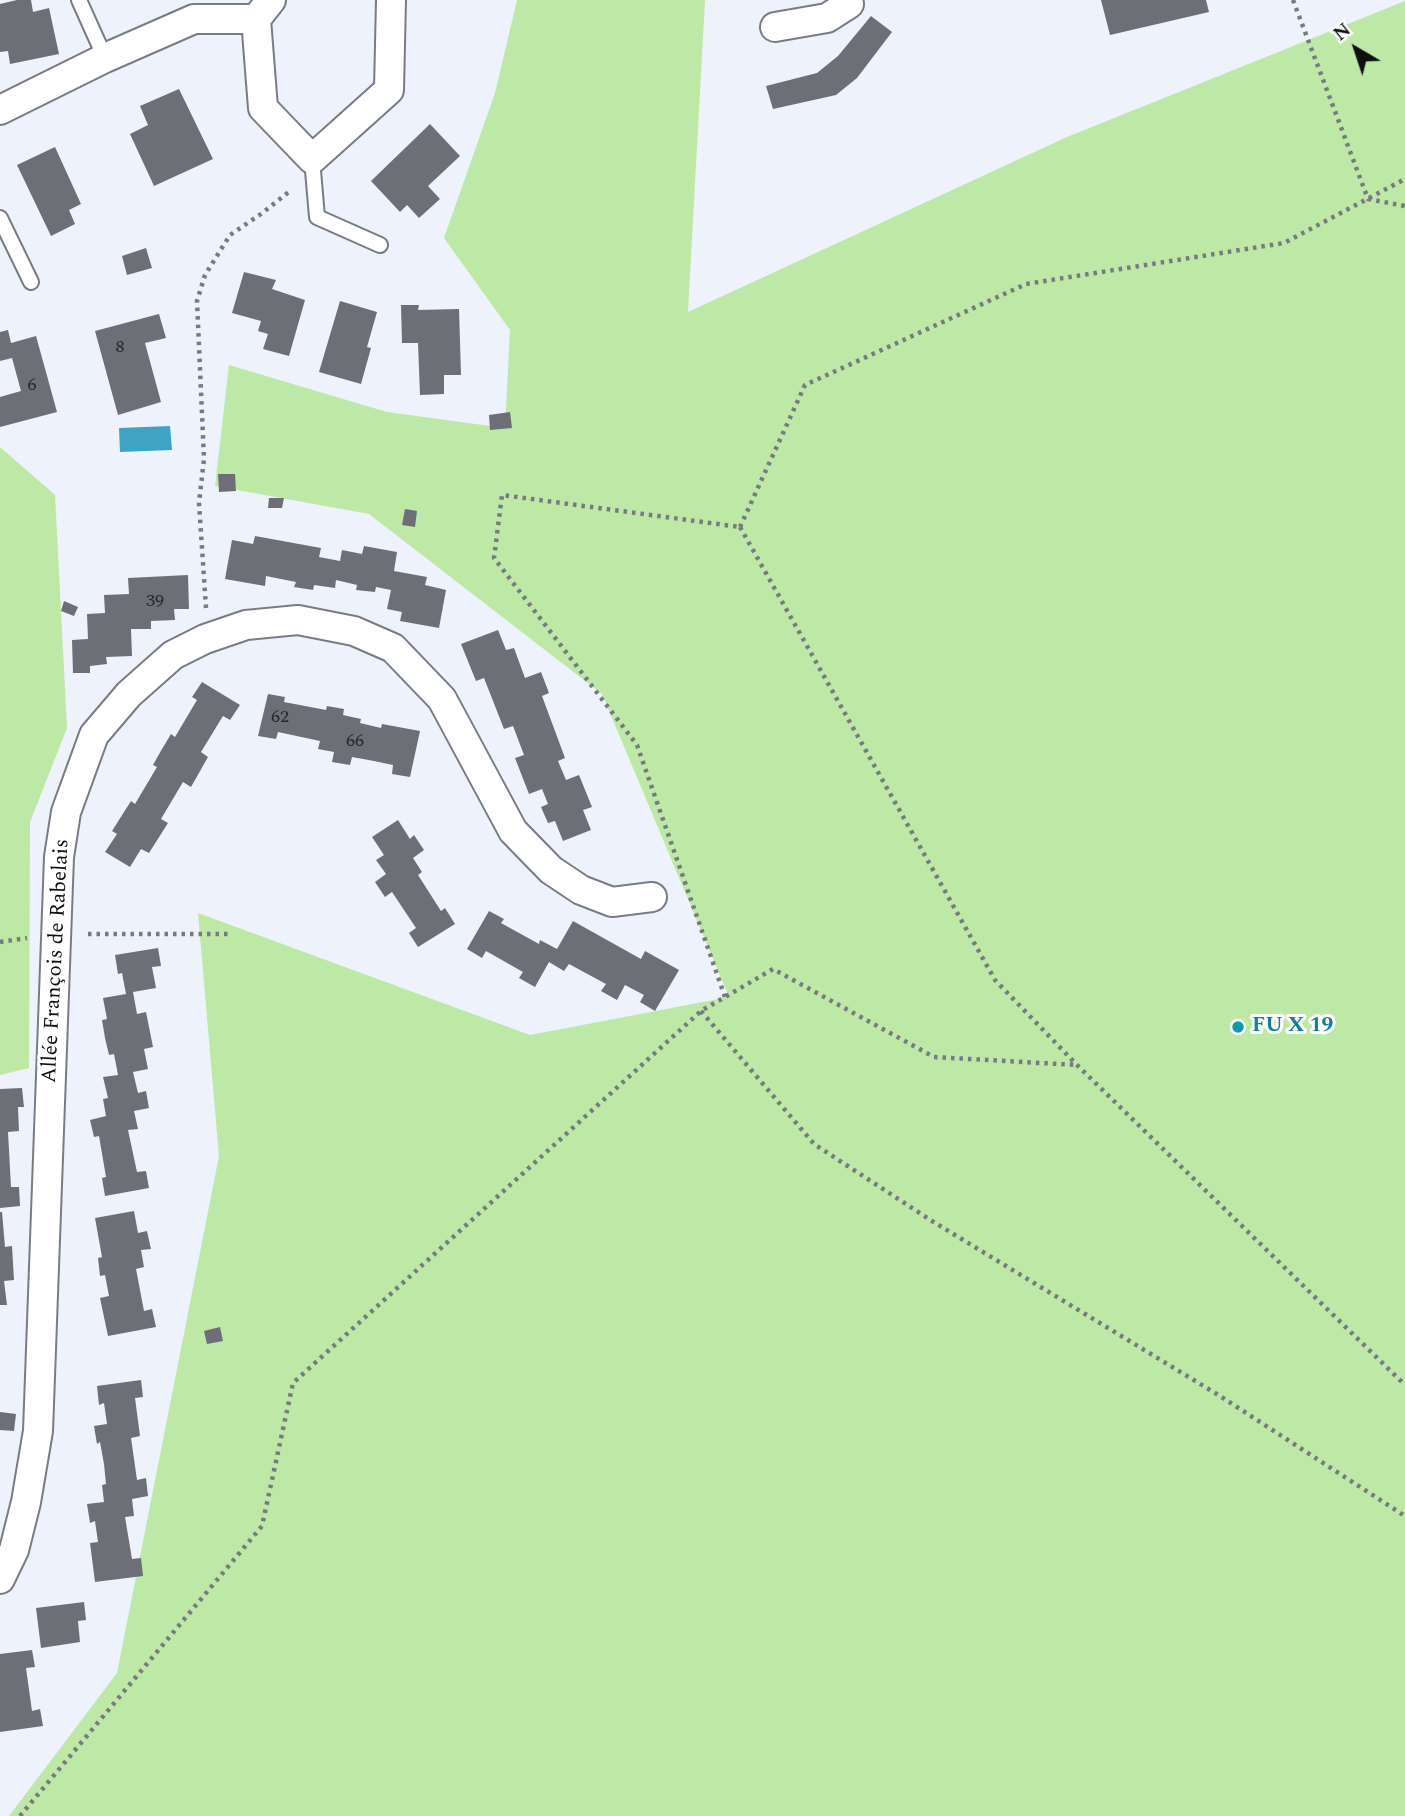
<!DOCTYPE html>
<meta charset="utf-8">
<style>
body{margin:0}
#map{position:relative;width:1405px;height:1816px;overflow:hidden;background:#edf2fc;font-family:Spectral,serif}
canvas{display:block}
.north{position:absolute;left:1321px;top:14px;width:70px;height:70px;-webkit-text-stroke:5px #fff;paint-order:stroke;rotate:321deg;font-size:19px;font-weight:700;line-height:28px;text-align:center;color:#0e1013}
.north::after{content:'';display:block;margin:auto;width:24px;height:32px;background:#0e1013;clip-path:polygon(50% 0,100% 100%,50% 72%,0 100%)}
</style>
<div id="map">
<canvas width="1405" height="1816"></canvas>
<div class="north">N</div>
</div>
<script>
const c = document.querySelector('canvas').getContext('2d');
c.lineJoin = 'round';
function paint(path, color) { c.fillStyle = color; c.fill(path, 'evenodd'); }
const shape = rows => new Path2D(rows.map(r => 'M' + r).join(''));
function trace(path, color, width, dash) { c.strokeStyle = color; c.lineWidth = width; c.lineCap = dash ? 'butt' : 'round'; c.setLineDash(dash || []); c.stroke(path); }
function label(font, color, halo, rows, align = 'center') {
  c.font = font + ' Spectral,serif'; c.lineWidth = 6; c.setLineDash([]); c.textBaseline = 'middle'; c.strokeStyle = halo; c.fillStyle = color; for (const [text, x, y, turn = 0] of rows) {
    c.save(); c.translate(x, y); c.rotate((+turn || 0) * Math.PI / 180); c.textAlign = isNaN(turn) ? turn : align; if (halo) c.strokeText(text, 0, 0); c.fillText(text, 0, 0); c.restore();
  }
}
paint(shape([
 [517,0,705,0,688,312,1067,137,1405,1,1405,1816,9,1816,117,1673,219,1156,198,913,530,1035,729,997,602,694,369,514,215,486,229,365,387,412,505,428,510,330,444,238,495,93],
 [0,447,55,495,67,728,30,822,29,1068,0,1075]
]), '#bee8a6');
paint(shape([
 [170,426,172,450,120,452,119,428]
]), '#3fa3c6');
paint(shape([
 [17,0,31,0,33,12,49,8,59,54,10,64,8,51,0,52,0,4],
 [1101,0,1206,0,1209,12,1110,35],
 [871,16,892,32,857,78,836,95,773,109,766,86,817,73,838,56],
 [179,89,213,159,154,186,130,134,148,125,140,106],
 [430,124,460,156,428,186,440,199,419,218,407,205,400,212,371,181],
 [55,147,81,204,69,210,75,224,51,236,17,165],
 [146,248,152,268,127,275,122,256],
 [244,272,276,280,272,289,305,300,289,356,263,349,268,334,258,331,261,321,232,313],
 [340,301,377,312,367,347,371,348,361,384,319,372],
 [401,305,419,305,418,310,459,309,461,375,444,375,444,394,420,395,418,343,402,343],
 [159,314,166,338,145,343,161,402,118,415,95,331],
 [8,330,11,343,36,336,57,412,0,427,0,397,21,391,12,358,0,361,0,332],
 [510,412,512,428,490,430,489,415],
 [218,474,235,474,236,491,219,492],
 [269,498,284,498,282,508,268,508],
 [405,509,417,511,415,527,402,525],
 [255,536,321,548,319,557,340,561,342,550,362,554,364,546,397,552,394,571,427,577,425,585,446,590,439,628,400,621,402,612,387,609,391,590,376,587,375,592,356,590,357,585,336,580,335,588,314,585,313,590,294,587,296,582,266,576,265,586,225,579,232,540,253,544],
 [188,575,189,609,174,609,175,620,151,621,151,629,131,629,132,656,106,657,107,664,90,666,90,673,73,673,72,640,88,639,87,614,105,613,104,595,129,594,128,578],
 [64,601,78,607,74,616,61,611],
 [498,630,506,650,514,648,525,678,541,672,549,693,542,696,565,758,558,761,566,780,579,775,592,807,583,810,591,830,563,841,555,821,548,823,541,807,548,804,542,789,529,794,515,758,524,755,513,726,504,729,484,678,476,681,461,644],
 [202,682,240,705,230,720,223,716,201,752,208,757,191,787,183,782,161,819,168,823,149,853,141,849,130,867,105,852,117,834,112,831,131,801,135,804,157,767,153,765,162,749,171,734,175,737,197,700,192,697],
 [268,694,285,697,284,702,326,710,327,706,344,709,343,715,361,719,360,723,381,728,382,724,420,731,410,777,392,774,393,765,374,761,352,757,350,765,332,762,334,752,318,749,320,741,278,732,276,739,258,736],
 [398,820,410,839,414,835,424,850,413,858,422,872,418,875,441,911,445,908,455,924,418,947,409,933,416,928,392,892,385,897,375,882,386,874,376,860,384,855,372,837],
 [489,911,504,919,501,923,539,944,540,940,557,949,573,921,641,959,645,951,679,970,655,1011,640,1002,644,995,625,985,617,1000,601,991,606,984,569,964,564,971,549,962,535,987,519,978,523,972,486,951,482,958,467,949],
 [158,948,161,966,152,967,156,988,133,992,137,1014,146,1012,153,1047,144,1049,148,1069,133,1072,138,1093,146,1091,149,1108,134,1111,138,1129,128,1130,137,1172,146,1171,149,1188,105,1196,102,1178,106,1177,99,1136,94,1137,90,1120,106,1116,103,1099,108,1098,103,1077,118,1075,114,1054,109,1055,105,1038,102,1020,107,1019,103,998,126,994,122,973,118,974,115,955],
 [22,1088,24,1107,18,1107,19,1131,8,1132,11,1187,19,1187,20,1206,0,1208,0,1089],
 [134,1211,138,1233,147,1231,151,1249,141,1250,144,1267,136,1269,144,1311,152,1309,156,1327,108,1336,100,1298,109,1296,105,1275,100,1276,98,1258,102,1257,95,1218],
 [0,1212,2,1212,5,1247,12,1246,14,1280,4,1281,7,1305,0,1305],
 [220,1327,223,1341,207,1344,204,1331],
 [141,1380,143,1397,135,1398,140,1436,131,1438,137,1480,146,1478,148,1496,132,1499,134,1516,125,1517,132,1559,141,1558,143,1576,95,1582,90,1543,98,1542,95,1521,90,1523,87,1504,104,1502,102,1485,106,1484,104,1464,100,1442,97,1444,94,1426,107,1424,104,1403,99,1405,97,1386],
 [0,1412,16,1414,14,1431,0,1430],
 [84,1602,86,1620,78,1621,80,1642,41,1648,36,1608],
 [32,1650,35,1667,26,1668,32,1711,40,1709,43,1726,0,1732,0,1654]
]), '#6e6e77');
const lane = shape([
 [79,0,105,58],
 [312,159,317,217,380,245],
 [0,218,31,282]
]);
const street = shape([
 [271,0,256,19,263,108,312,159,389,90,391,0],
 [775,27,827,18,849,4,848,0],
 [0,110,105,58,194,19,256,19],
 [0,1579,14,1550,26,1502,38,1431,59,857,66,812,94,735,129,694,173,655,205,639,246,625,298,620,354,631,393,648,442,699,513,831,551,870,581,890,612,902,652,897]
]);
trace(lane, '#787c85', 18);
trace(street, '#787c85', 32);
trace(shape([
 [1293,0,1368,199,1405,206],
 [740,527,995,980,1077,1065,1405,1385],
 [740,527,805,385,1026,284,1284,243,1405,179],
 [206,608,199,503,204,459,197,301,205,275,230,235,261,214,290,191],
 [88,934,231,934],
 [0,942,27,938],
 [725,997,637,745,494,558,502,495,740,527],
 [701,1011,814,1144,932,1221,1220,1396,1405,1516],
 [20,1816,262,1526,293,1383,701,1011,773,969,934,1057,1077,1065]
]), '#777a81', 4.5, [3.5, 5]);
trace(lane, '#fff', 14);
trace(street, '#fff', 28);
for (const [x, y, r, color] of [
 [1238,1027,7,"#0f9aa8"]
]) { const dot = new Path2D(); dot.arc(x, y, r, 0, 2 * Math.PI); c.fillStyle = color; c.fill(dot); trace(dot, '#fff', 2.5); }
label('18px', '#26282c', null, [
 ["8",120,348],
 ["6",32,386],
 ["39",155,602],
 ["62",280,718],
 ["66",355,742]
]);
label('21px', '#0e1013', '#fff', [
 ["Allée François de Rabelais",57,961,-87]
]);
label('bold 21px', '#0d838f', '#fff', [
 ["FU X 19",1252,1027]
], 'left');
</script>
